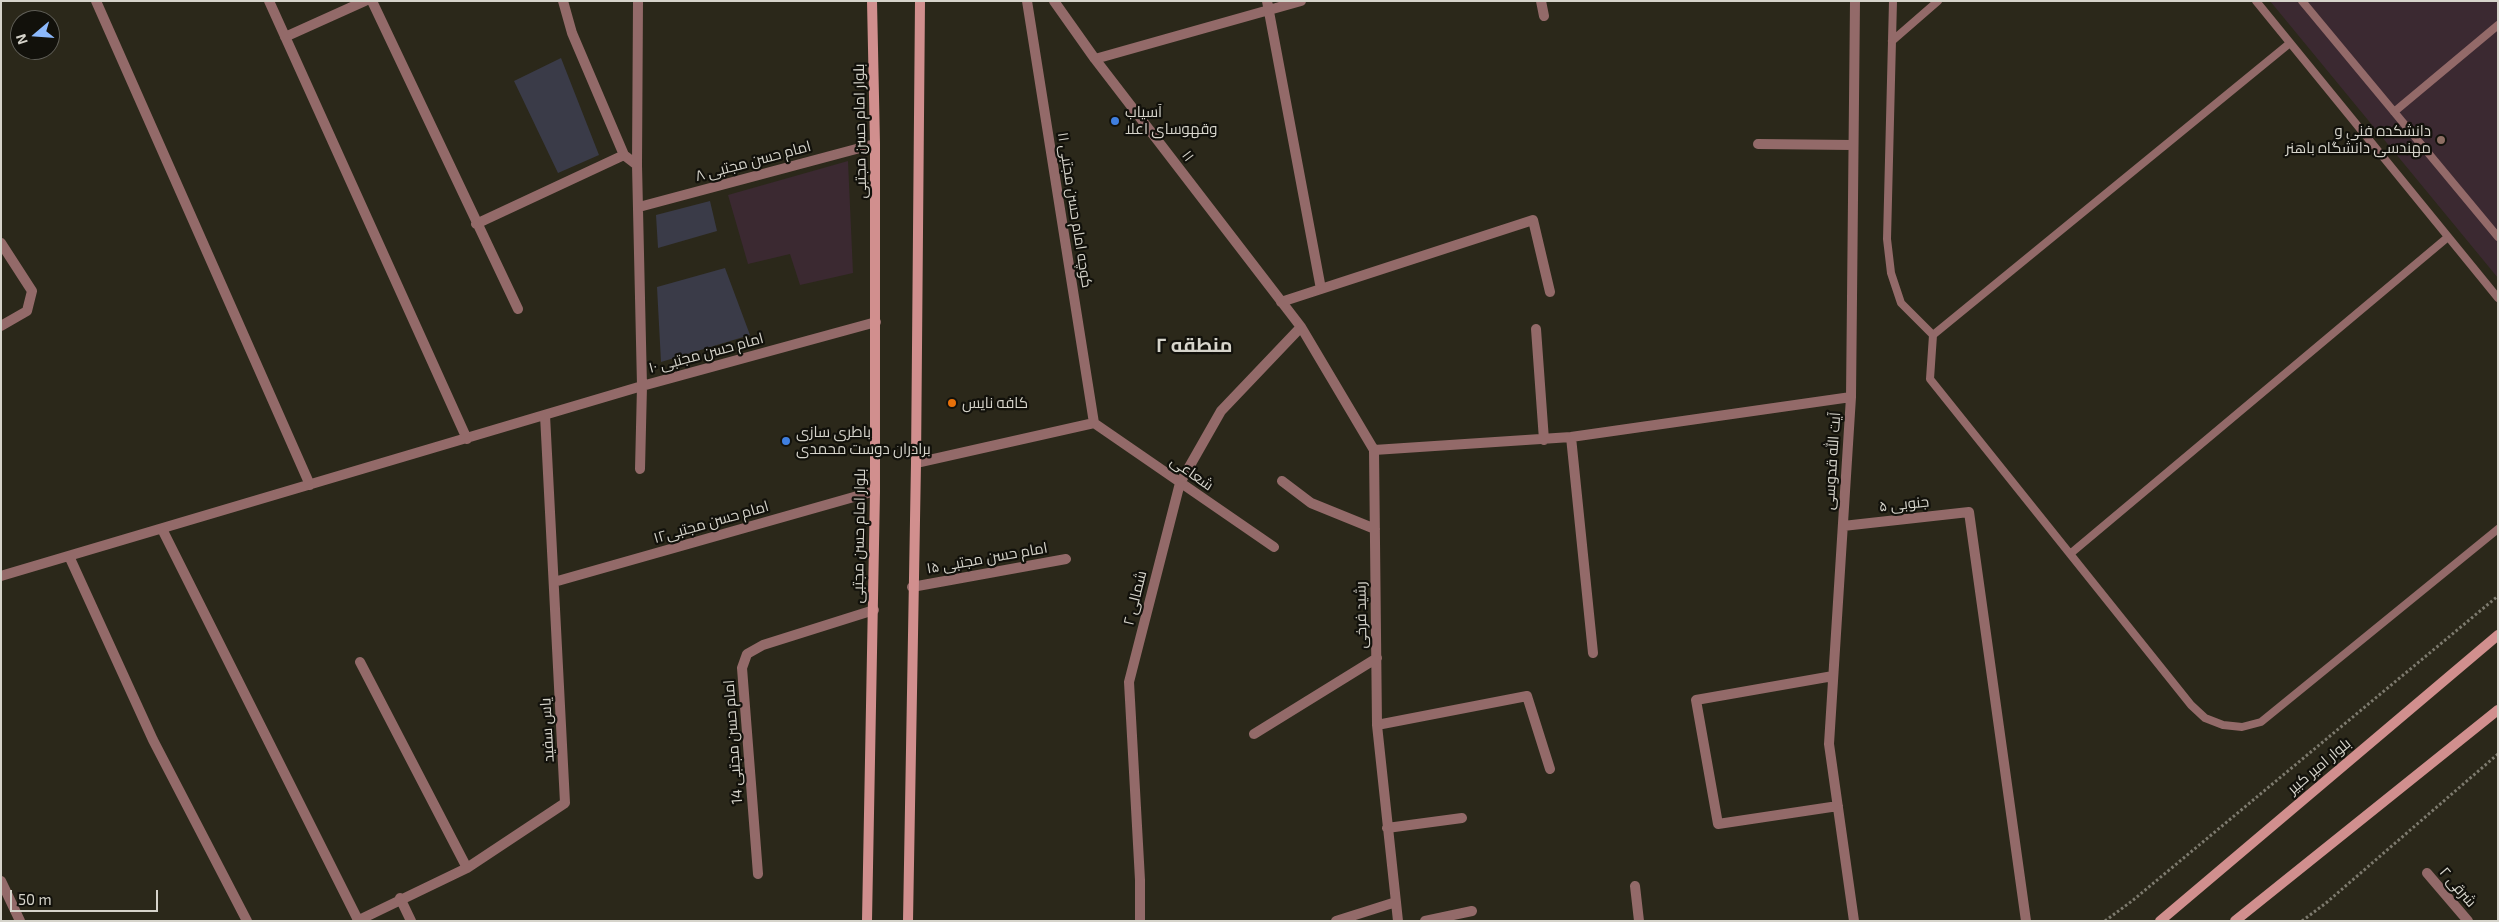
<!DOCTYPE html>
<meta charset="utf-8">
<style>
body{margin:0}
#map{position:relative;width:2499px;height:922px;overflow:hidden;background:#2b281a;font-family:"Exo 2",sans-serif}
canvas{display:block}
.frame{position:absolute;inset:0;border:2px solid #d6d4cb;pointer-events:none}
.north{position:absolute;left:10px;top:10px;width:50px;height:50px;box-sizing:border-box;background:#12110b;border:1px solid #605f58;border-radius:50%;rotate:252deg;font-size:14px;font-weight:700;line-height:20px;text-align:center;color:#d6d4cb}
.north::after{content:'';display:block;margin:auto;width:18px;height:22px;background:#8cb9fc;clip-path:polygon(50% 0,100% 100%,50% 72%,0 100%)}
.scale{position:absolute;left:10px;top:890px;width:148px;height:22px;box-sizing:border-box;border:2px solid #d6d4cb;border-top:0;padding-left:6px;font-size:15px;line-height:18px;white-space:nowrap;color:#d6d4cb;-webkit-text-stroke:4px #12110b;paint-order:stroke}
</style>
<div id="map">
<canvas width="2499" height="922"></canvas>
<div class="frame"></div>
<div class="north">N</div>
<div class="scale">50 m</div>
</div>
<script>
const c = document.querySelector('canvas').getContext('2d');
c.lineJoin = 'round';
function paint(path, color) { c.fillStyle = color; c.fill(path, 'evenodd'); }
const shape = rows => new Path2D(rows.map(r => 'M' + r).join(''));
function trace(path, color, width, dash) { c.strokeStyle = color; c.lineWidth = width; c.lineCap = dash ? 'butt' : 'round'; c.setLineDash(dash || []); c.stroke(path); }
function label(font, color, halo, rows, align = 'center') {
  c.font = font + ' "Exo 2",Cairo,sans-serif'; c.lineWidth = 4.5; c.setLineDash([]); c.textBaseline = 'middle'; c.strokeStyle = halo; c.fillStyle = color; for (const [text, x, y, turn = 0] of rows) {
    c.save(); c.translate(x, y); c.rotate((+turn || 0) * Math.PI / 180); c.textAlign = isNaN(turn) ? turn : align; if (halo) c.strokeText(text, 0, 0); c.fillText(text, 0, 0); c.restore();
  }
}
paint(shape([
 [2270,1,2498,1,2498,278],
 [848,161,853,273,800,285,790,254,748,264,728,195]
]), '#3b2931');
paint(shape([
 [561,58,599,155,558,173,514,81],
 [710,201,717,231,658,248,656,215],
 [725,268,750,335,661,362,657,287]
]), '#3a3b48');
trace(shape([
 [2105,921,2132,901,2498,596],
 [2302,921,2326,903,2498,754]
]), '#7e7b6f', 3, [2.5, 2.5]);
trace(shape([
 [1893,1,1887,239,1891,273,1901,303,1933,335,1930,379,2191,705,2205,718,2223,725,2242,727,2261,722,2498,529],
 [2256,1,2498,298],
 [2302,1,2498,237],
 [1892,41,1938,1],
 [2394,112,2498,25],
 [1933,335,2290,43],
 [2070,554,2448,237]
]), '#936a69', 8);
trace(shape([
 [96,1,310,485],
 [269,1,467,439],
 [372,1,518,309],
 [563,1,572,33,624,155,637,165],
 [638,1,637,165,642,386,640,469],
 [1027,1,1094,423],
 [1054,1,1095,59,1301,327,1374,450,1377,725,1398,921],
 [1267,1,1321,289],
 [1541,1,1544,16],
 [285,37,365,1],
 [1095,59,1301,1],
 [1758,144,1852,145],
 [639,207,875,144],
 [476,224,624,155],
 [1,243,32,291,27,311,1,326],
 [1281,302,1533,220,1550,292],
 [1536,329,1544,440],
 [1094,423,1274,547],
 [1571,437,1593,653],
 [1374,450,1571,437,1851,397],
 [916,463,1094,423],
 [1282,481,1311,503,1375,529],
 [1843,526,1969,512,2026,921],
 [162,529,358,920],
 [69,556,153,740,247,921],
 [1,576,642,386,876,322],
 [554,582,875,491],
 [912,587,1066,559],
 [360,662,467,868],
 [1833,676,1696,700,1718,824,1838,806],
 [1377,725,1527,696,1550,769],
 [1254,734,1377,658],
 [1387,828,1462,818],
 [2427,873,2468,921],
 [758,874,742,668,747,654,763,645,874,610],
 [1,881,20,921],
 [1635,886,1639,921],
 [400,898,411,921],
 [357,921,467,868,565,803,545,415],
 [1140,921,1140,880,1129,682,1180,483,1221,411,1301,327],
 [1336,921,1396,902],
 [1425,921,1472,911],
 [1854,921,1829,744,1851,397,1855,1]
]), '#936a69', 10);
trace(shape([
 [867,921,875,491,875,144,872,1],
 [908,921,916,463,920,1],
 [2160,921,2498,635],
 [2235,921,2498,710]
]), '#d18f8e', 10);
for (const [x, y, r, color] of [
 [1115,121,5,"#3f7fe0"],
 [2441,140,5,"#8d6e63"],
 [952,403,5,"#e8710a"],
 [786,441,5,"#3f7fe0"]
]) { const dot = new Path2D(); dot.arc(x, y, r, 0, 2 * Math.PI); c.fillStyle = color; c.fill(dot); trace(dot, '#12110b', 2); }
label('15px', '#d6d4cb', '#12110b', [
 ["آسیاب",1125,112],
 ["وقهوسای اعلا",1125,129],
 ["دانشکده فنی و",2431,131,"right"],
 ["مهندسی دانشگاه باهنر",2431,148,"right"],
 ["کافه نایس",962,403],
 ["باطری سازی",796,432],
 ["برادران دوست محمدی",796,449]
], 'left');
label('15px', '#d6d4cb', '#12110b', [
 ["بلوار امام حسن مجتبی",860,131,-91],
 ["۱۱",1188,156,53],
 ["امام حسن مجتبی ۸",753,161,-15],
 ["کوچه امام حسن مجتبی ۱۱",1075,210,81],
 ["امام حسن مجتبی ۱۰",706,353,-15],
 ["آیت الله قدوسی",1832,461,-86],
 ["شعاعی",1192,473,35],
 ["۵ جنوبی",1904,504,-6],
 ["امام حسن مجتبی۱۲",711,522,-16],
 ["بلوار امام حسن مجتبی",859,536,-89],
 ["امام حسن مجتبی ۱۵",987,558,-10],
 ["۲ شمالی",1135,598,-76],
 ["رشید فرخی",1361,615,-91],
 ["یاس سفید",547,730,-93],
 ["امام حسن مجتبی 14",733,742,-94],
 ["بلوار امیر کبیر",2319,766,-40],
 ["شرقی ۲",2458,887,49]
]);
label('bold 20px', '#d6d4cb', '#12110b', [
 ["منطقه ۲",1194,345]
]);
</script>
